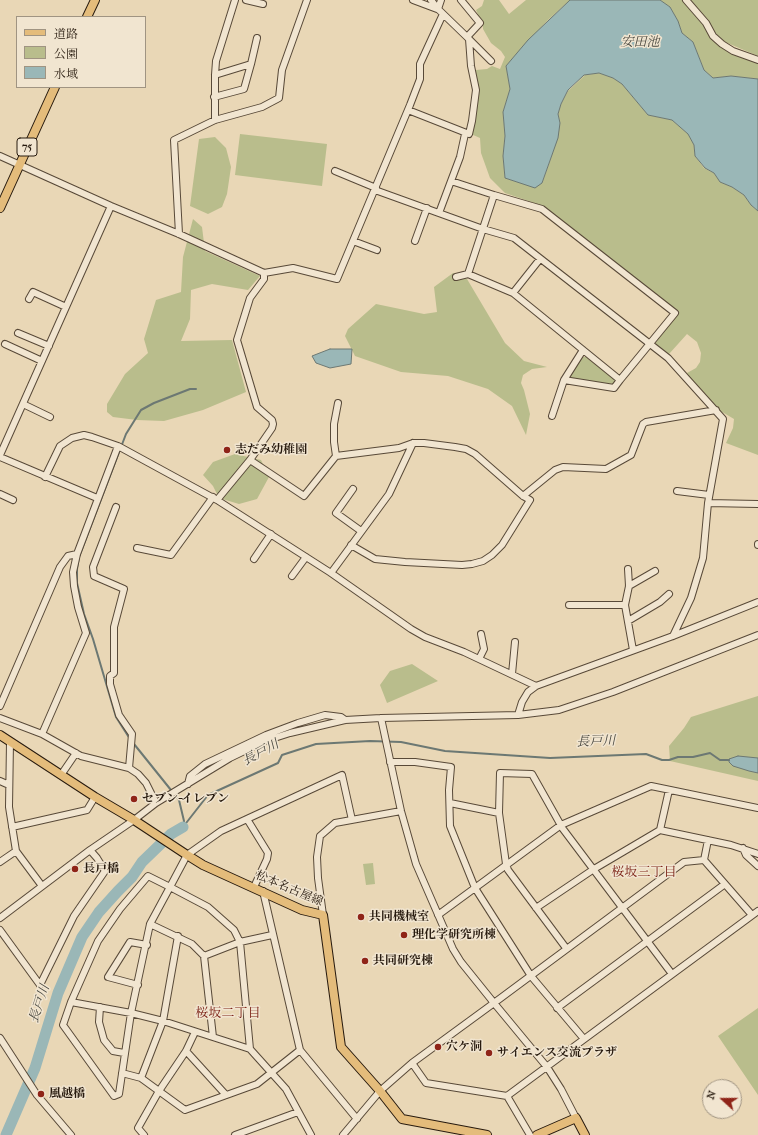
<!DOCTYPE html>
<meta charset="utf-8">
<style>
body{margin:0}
#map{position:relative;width:758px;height:1135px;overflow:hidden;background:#e9d7b6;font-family:"IM FELL French Canon","Noto Serif JP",serif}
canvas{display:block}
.legend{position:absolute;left:16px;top:16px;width:130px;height:72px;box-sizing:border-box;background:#f1e5d0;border:1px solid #a09482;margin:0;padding:5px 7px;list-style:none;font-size:12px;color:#271a0e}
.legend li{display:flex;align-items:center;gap:8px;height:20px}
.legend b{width:20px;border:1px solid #a09482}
.north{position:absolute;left:702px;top:1079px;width:40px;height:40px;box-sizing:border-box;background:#f1e5d0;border:1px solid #a09482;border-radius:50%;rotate:291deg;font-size:11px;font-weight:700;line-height:16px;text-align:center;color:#271a0e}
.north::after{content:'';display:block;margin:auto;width:14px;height:18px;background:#8f2418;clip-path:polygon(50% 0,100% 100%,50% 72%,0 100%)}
</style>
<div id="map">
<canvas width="758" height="1135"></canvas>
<ul class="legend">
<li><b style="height:5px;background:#e4bc7b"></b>道路</li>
<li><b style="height:11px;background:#b9bd8c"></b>公園</li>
<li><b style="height:11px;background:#9ab7b7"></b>水域</li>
</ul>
<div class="north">N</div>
</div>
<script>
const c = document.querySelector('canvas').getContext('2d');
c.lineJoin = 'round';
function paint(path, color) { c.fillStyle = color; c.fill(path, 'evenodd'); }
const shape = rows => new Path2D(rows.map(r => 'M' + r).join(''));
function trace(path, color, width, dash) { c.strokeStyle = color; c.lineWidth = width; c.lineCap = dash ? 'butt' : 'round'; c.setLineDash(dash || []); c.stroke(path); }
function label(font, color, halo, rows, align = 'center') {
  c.font = font + ' "IM FELL French Canon","Noto Serif JP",serif'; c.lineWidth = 3; c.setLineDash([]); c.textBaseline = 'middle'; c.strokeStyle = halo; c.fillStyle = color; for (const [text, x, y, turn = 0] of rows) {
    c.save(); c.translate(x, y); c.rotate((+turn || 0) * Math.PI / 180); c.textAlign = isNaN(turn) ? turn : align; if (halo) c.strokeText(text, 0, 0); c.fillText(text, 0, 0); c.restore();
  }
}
paint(shape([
 [484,0,499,0,509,14,526,0,570,0,548,20,506,66,510,89,503,112,505,136,503,156,505,178,517,182,542,183,551,158,560,123,558,114,561,104,568,91,585,75,599,73,613,78,622,84,648,115,672,120,688,134,694,145,695,156,704,168,714,173,720,182,732,187,744,195,751,205,758,211,758,455,726,443,733,428,734,419,707,403,694,392,687,382,687,373,696,368,700,362,701,353,697,342,687,334,669,354,656,345,656,342,679,312,543,206,505,193,490,178,481,153,480,138,471,134,474,73,476,70,487,69,492,66,500,69,505,57,501,51,491,43,483,29,483,25,476,10,482,6],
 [660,0,682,0,728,51,758,63,758,79,731,76,713,78,704,70,693,42,682,33,678,21,670,7],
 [689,0,758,0,758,56,725,42,716,36],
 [240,134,327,144,322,186,235,175],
 [215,137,226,148,231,167,227,194,222,207,208,214,190,206,199,139],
 [193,219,202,227,205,251,260,276,248,290,212,284,191,290,190,319,181,341,232,340,246,392,203,410,164,421,137,420,113,417,107,412,107,404,125,374,148,353,144,339,156,300,181,292,183,257],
 [453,273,467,279,505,343,524,361,547,367,532,369,523,375,521,383,524,390,530,414,526,435,512,406,488,389,448,376,401,372,355,356,345,336,348,329,376,304,424,314,437,312,434,287],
 [583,357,587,357,616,379,614,384,568,380,567,378],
 [235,454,261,460,269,477,257,499,239,504,219,498,213,486,203,475,213,462],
 [412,664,438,681,387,703,380,685,390,671],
 [758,696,758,781,670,761,669,746,684,728,691,717],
 [373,863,375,884,366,885,363,864],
 [758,1008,758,1095,718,1036]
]), '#b9bd8c');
const water = shape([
 [570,0,660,0,670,7,678,21,682,33,693,42,704,70,713,78,731,76,758,79,758,211,751,205,744,195,732,187,720,182,714,173,705,168,695,156,694,145,688,134,672,120,648,115,622,84,613,78,599,73,584,75,568,90,561,104,558,114,560,123,558,138,542,183,535,188,505,178,503,156,505,136,503,112,510,89,506,66,528,40,570,0],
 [330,349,352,349,351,364,330,368,316,363,312,356,330,349],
 [738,756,758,758,758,773,749,771,733,766,729,762,729,759,738,756]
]);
paint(water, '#9ab7b7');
trace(water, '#6c7873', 1);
trace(shape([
 [130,739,116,717,93,639,84,614,77,583,77,569,79,557,126,434,141,410,154,403,190,389,196,389],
 [134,744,179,800,184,821,183,827],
 [183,827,208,795,278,763,282,755,316,744,370,741,401,742,445,751,550,758,646,754,662,760,669,760,678,757,693,757,710,753,720,760,729,760]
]), '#6c7873', 2);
trace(shape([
 [6,1135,35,1068,58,993,82,937,99,912,118,891,132,877,142,862,171,834,183,827]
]), '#9ab7b7', 11);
const minor = shape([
 [246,0,263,4],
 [413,0,437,9],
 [461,0,480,23,467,37],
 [686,0,706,23,713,36,722,44,733,51,758,60],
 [438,9,441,0],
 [469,39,491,61],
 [251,64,257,38],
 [214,97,244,89,251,64,215,75],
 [408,110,469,134,472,121,476,90,471,66,469,39,438,9,431,0],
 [215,120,215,75,216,61,235,0],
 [0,156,111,206,179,234,264,273,293,268,337,279,410,105,420,79,420,64,443,14],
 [335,171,376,188],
 [451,181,494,195,542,209,675,313,620,380,513,293,468,274,494,195],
 [375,190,483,229,514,238,668,358,723,419,708,503,703,558,691,598,673,636],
 [439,213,460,157,465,134],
 [179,234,174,140,215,120,262,107,279,98,282,70,307,0],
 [353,241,377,250],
 [415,241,427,208],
 [456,277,468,274],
 [513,293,540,259],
 [29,299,33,292,66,307],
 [18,333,49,346],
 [5,344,42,361],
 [564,380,614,388,620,380],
 [23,404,50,417],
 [552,416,564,380,583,350],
 [0,455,111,206],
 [336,456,334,442,334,424,338,403],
 [0,457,97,498],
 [250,460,304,496,336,456,399,448,413,443,424,443,455,447,466,449,475,454,523,496,530,500,502,545,492,555,483,561,472,564,462,565,405,562,375,559,351,545],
 [45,477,60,446,72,438,84,435,92,437,118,446],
 [353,489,336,513,361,531],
 [677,491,709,495],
 [0,494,13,500],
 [523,496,555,470,563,467,606,469,631,455,643,424,646,422,716,410],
 [217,500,250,460,272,428,273,424,272,420,257,407,237,340,250,298,264,279,264,273],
 [708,503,758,504],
 [116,507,93,567,94,576,124,589,114,627,114,673,110,676,110,684,119,715,132,734,129,768],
 [758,545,758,544],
 [137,548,171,555,213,497],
 [254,559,271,534],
 [628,569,629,586,625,605,633,650],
 [331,573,389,494,413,443],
 [292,576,306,557],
 [629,586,655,571],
 [569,605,625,605],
 [628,621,660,602,669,594],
 [479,659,484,649,481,634],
 [512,674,515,642],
 [0,706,60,567,68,556,77,554],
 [518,715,522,702,528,692,536,686,673,636,758,602],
 [0,718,42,734,81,756,129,768,138,774,146,783,156,803],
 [381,718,401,811,416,864,453,949,461,962,494,1003,684,862,704,860],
 [42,734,86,633,78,607,74,586,73,572,77,554,118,446,217,500,331,573,411,629,425,637,464,652,536,686],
 [10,742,9,807,16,851,42,886],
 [390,762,415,762,451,767,449,790,450,826,475,888,531,976,584,1039],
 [61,775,76,753],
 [0,781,9,785],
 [188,784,190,776,205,764,266,735,298,723,325,715,341,717,345,720],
 [450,803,499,813],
 [247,819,268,853,267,859,254,887],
 [12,827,87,810,95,797],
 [660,830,669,790],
 [743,848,746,855,758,866],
 [704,860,752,915],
 [704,860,708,840],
 [0,862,16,851],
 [263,891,300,1050,357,1119],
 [536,908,594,869,660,830,731,845,758,854],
 [323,915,318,878,317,857,320,836,335,823,401,811],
 [438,915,561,825,651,786,758,808],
 [0,918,90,850,134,820,156,803,230,758,265,741,290,733,345,720,381,718,518,715,559,710,613,692,758,635],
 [150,924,192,944,204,956,213,1037],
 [0,930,40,985,74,916,105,871,97,858,90,850],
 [566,948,508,870,506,864,499,813,500,773,532,774,563,829,672,974],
 [204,956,240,942,272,935],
 [138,985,108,977,130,942,147,945],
 [71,1002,131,1013,163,1021,250,1049,286,1089,311,1135],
 [100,1007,99,1022,104,1040,113,1051,124,1053],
 [557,1008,725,884],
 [0,1038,37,1095,71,1135],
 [250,1049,240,942,234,930,208,907,170,887,148,876,120,909,98,941,71,1002,63,1025,114,1096,119,1094,131,1013,150,924,170,887,187,855,221,831,342,775,352,820],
 [186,1051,226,1095],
 [412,1063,426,1083,507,1096,758,911],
 [122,1073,141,1078,163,1021,178,936],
 [141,1078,185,1110,257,1084,300,1050],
 [507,1096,530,1135],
 [144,1135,138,1128,159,1091,186,1051,195,1032],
 [235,1135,298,1112],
 [343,1135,380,1091,412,1063,494,1003,547,1067,561,1089,576,1118]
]);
const major = shape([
 [87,17,95,0],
 [0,208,55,87],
 [0,735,95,797,134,820,187,855,203,865,302,910,323,915,341,1047,380,1091,402,1119,487,1135],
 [537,1135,576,1118,585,1135]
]);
trace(minor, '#584938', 8);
trace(major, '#271a0e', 10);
trace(minor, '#f1e5d0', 6);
trace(major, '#e4bc7b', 8);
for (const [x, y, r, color] of [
 [227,450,4,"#8f2418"],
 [134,799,4,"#8f2418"],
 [75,869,4,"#8f2418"],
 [361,917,4,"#8f2418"],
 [404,935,4,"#8f2418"],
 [365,961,4,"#8f2418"],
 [438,1047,4,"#8f2418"],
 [489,1053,4,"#8f2418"],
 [41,1094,4,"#8f2418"]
]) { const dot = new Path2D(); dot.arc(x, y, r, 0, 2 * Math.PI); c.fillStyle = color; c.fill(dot); trace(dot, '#f1e5d0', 1.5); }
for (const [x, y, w] of [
 [27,147,20]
]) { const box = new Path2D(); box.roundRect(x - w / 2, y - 9, w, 18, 3); c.fillStyle = '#f1e5d0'; c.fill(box); trace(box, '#271a0e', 1); }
label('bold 11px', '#271a0e', null, [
 ["75",27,147]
]);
label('bold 12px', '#271a0e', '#f1e5d0', [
 ["志だみ幼稚園",235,450],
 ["セブン-イレブン",142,799],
 ["長戸橋",83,869],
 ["共同機械室",369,917],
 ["理化学研究所棟",412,935],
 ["共同研究棟",373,961],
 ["穴ケ洞",446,1047],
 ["サイエンス交流プラザ",497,1053],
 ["風越橋",49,1094]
], 'left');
label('12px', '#271a0e', '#f1e5d0', [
 ["松本名古屋線",289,889,23]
]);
label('italic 13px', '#4a4941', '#f1e5d0', [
 ["安田池",640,43],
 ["長戸川",596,742,-2],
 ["長戸川",261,753,-29],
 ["長戸川",40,1004,-72]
]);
label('13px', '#7a1f14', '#f1e5d0', [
 ["桜坂三丁目",644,873],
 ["桜坂二丁目",228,1014]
]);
</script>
